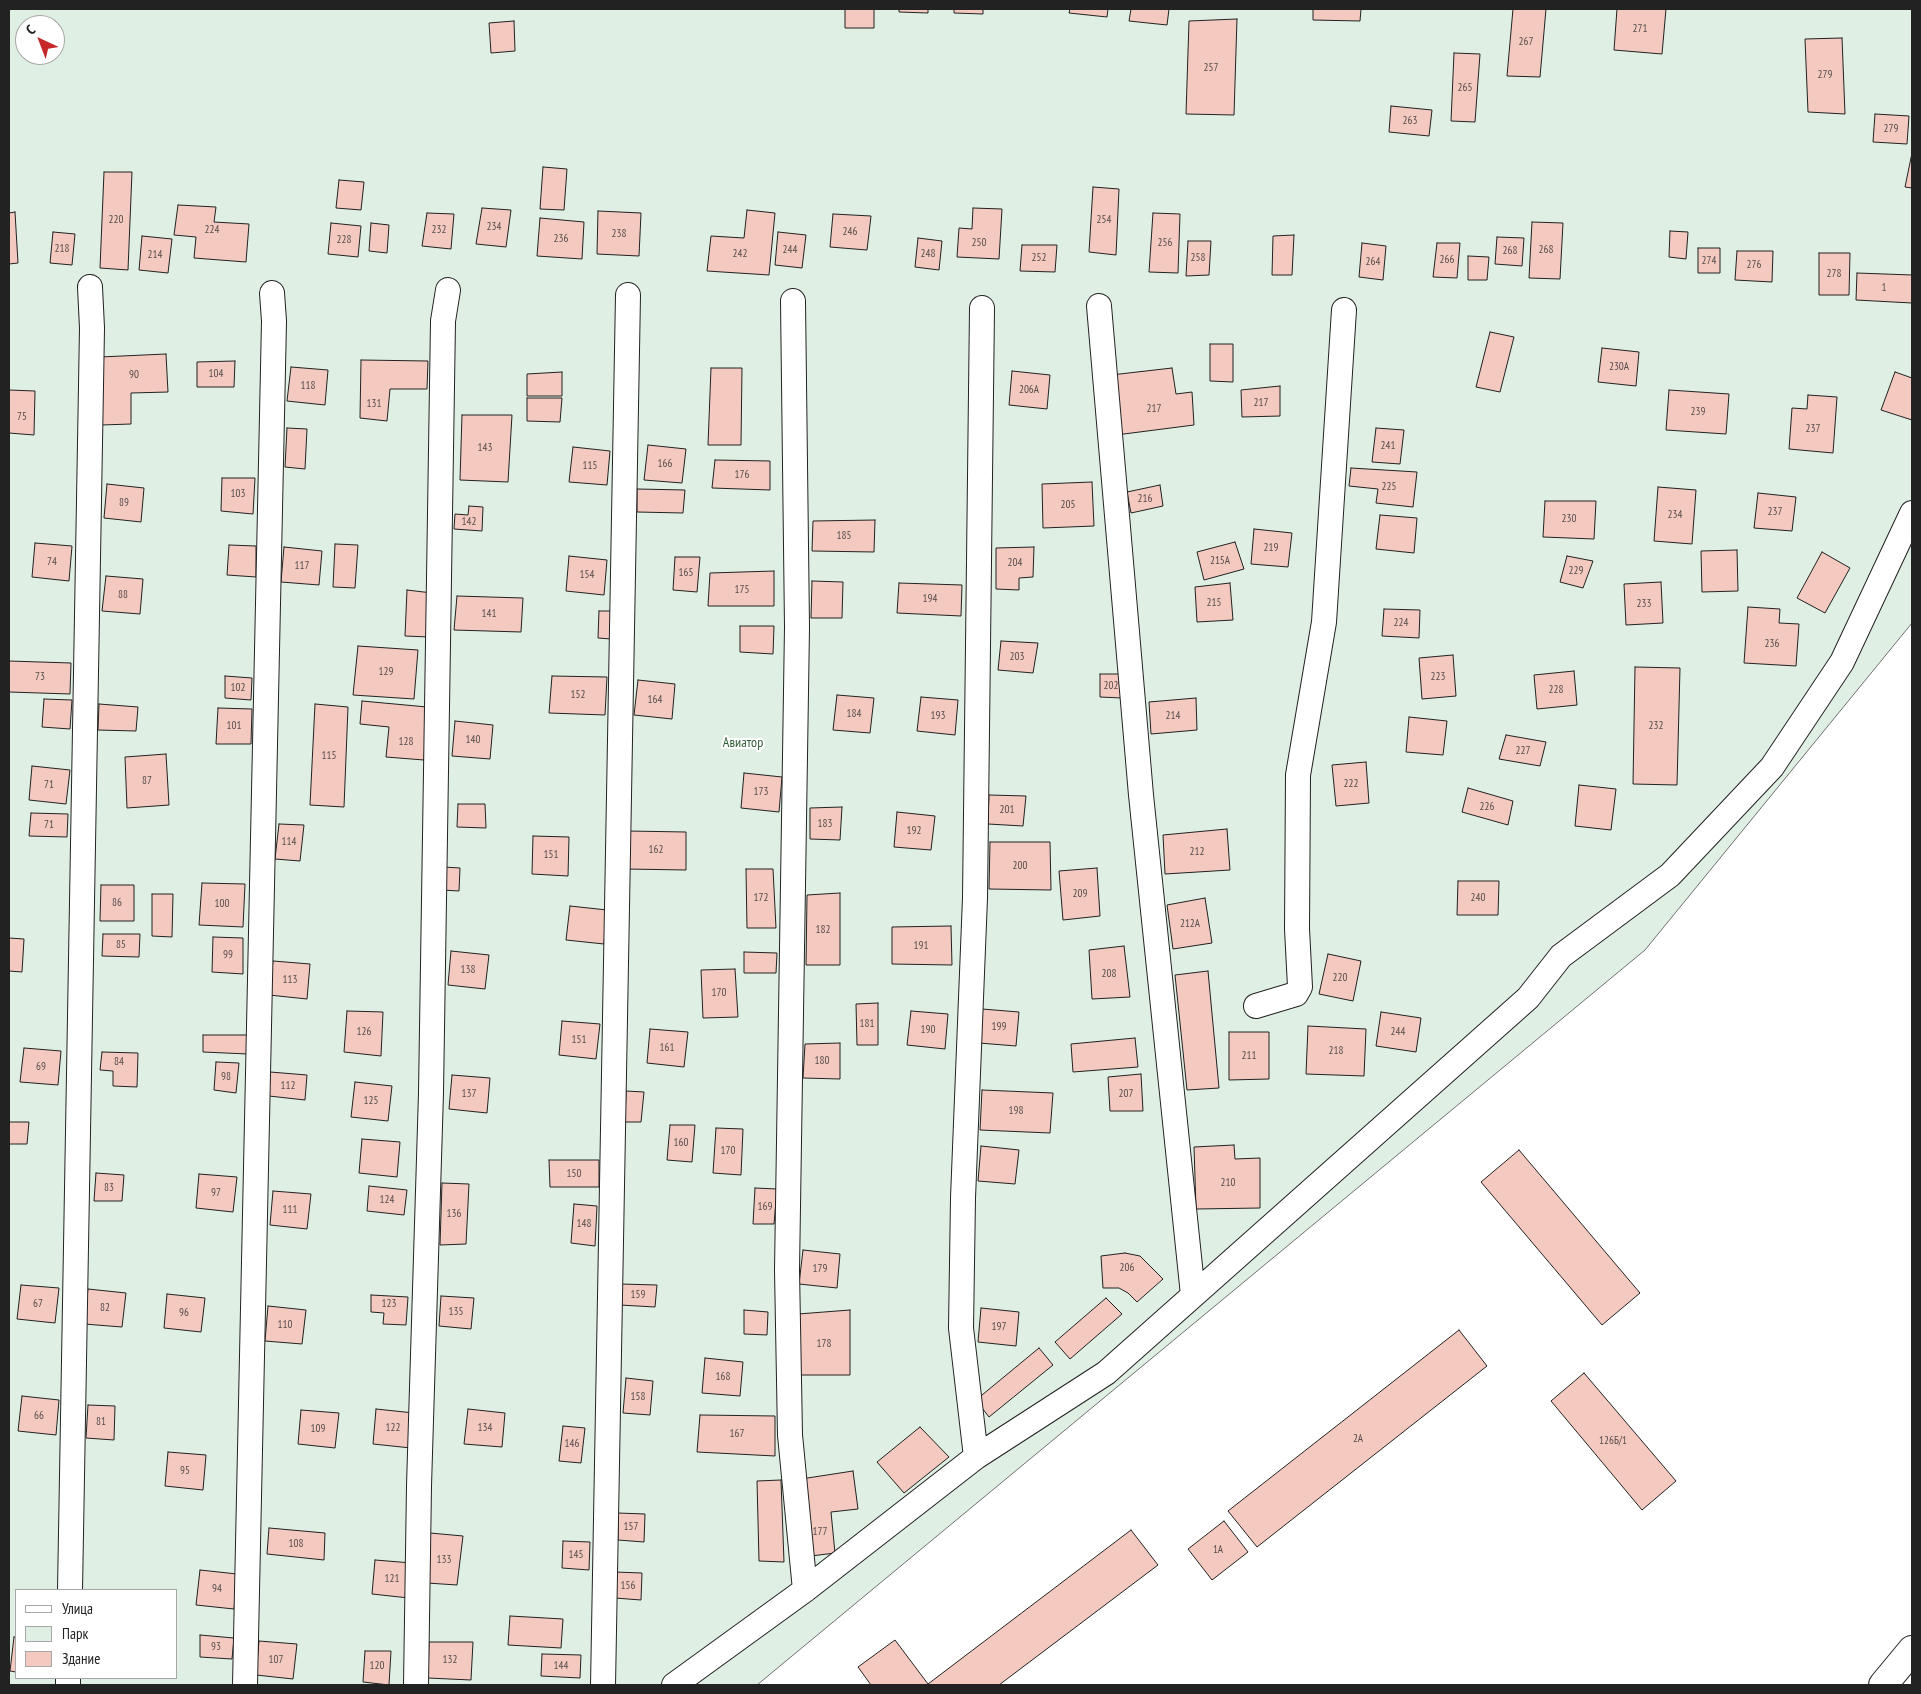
<!DOCTYPE html>
<meta charset="utf-8">
<style>
body{margin:0}
#map{position:relative;width:1921px;height:1694px;overflow:hidden;background:#fff;font-family:"PT Sans Narrow",sans-serif}
canvas{display:block}
.frame{position:absolute;inset:0;border:10px solid #222;pointer-events:none}
.legend{position:absolute;left:15px;top:1589px;width:162px;height:90px;box-sizing:border-box;background:#fff;border:1px solid #a7a7a7;margin:0;padding:6px 9px;list-style:none;font-size:15px;color:#222}
.legend li{display:flex;align-items:center;gap:10px;height:25px}
.legend b{width:25px;border:1px solid #a7a7a7}
.north{position:absolute;left:15px;top:15px;width:50px;height:50px;box-sizing:border-box;background:#fff;border:1px solid #a7a7a7;border-radius:50%;rotate:317deg;font-size:14px;font-weight:700;line-height:20px;text-align:center;color:#222}
.north::after{content:'';display:block;margin:auto;width:18px;height:22px;background:#c62828;clip-path:polygon(50% 0,100% 100%,50% 72%,0 100%)}
</style>
<div id="map">
<canvas width="1921" height="1694"></canvas>
<div class="frame"></div>
<ul class="legend">
<li><b style="height:6px;background:#fff"></b>Улица</li>
<li><b style="height:14px;background:#e0efe3"></b>Парк</li>
<li><b style="height:14px;background:#f3c9c0"></b>Здание</li>
</ul>
<div class="north">С</div>
</div>
<script>
const c = document.querySelector('canvas').getContext('2d');
c.lineJoin = 'round';
function paint(path, color) { c.fillStyle = color; c.fill(path, 'evenodd'); }
const shape = rows => new Path2D(rows.map(r => 'M' + r).join(''));
function trace(path, color, width, dash) { c.strokeStyle = color; c.lineWidth = width; c.lineCap = dash ? 'butt' : 'round'; c.setLineDash(dash || []); c.stroke(path); }
function label(font, color, halo, rows, align = 'center') {
  c.font = font + ' "PT Sans Narrow",sans-serif'; c.lineWidth = 4; c.setLineDash([]); c.textBaseline = 'middle'; c.strokeStyle = halo; c.fillStyle = color; for (const [text, x, y, turn = 0] of rows) {
    c.save(); c.translate(x, y); c.rotate((+turn || 0) * Math.PI / 180); c.textAlign = isNaN(turn) ? turn : align; if (halo) c.strokeText(text, 0, 0); c.fillText(text, 0, 0); c.restore();
  }
}
const green = shape([
 [9,9,1912,9,1912,623,1645,950,757,1685,9,1685,9,9],
 [25,25,55,25,55,55,25,55,25,25],
 [16,1590,176,1590,176,1678,16,1678,16,1590]
]);
paint(green, '#e0efe3');
trace(green, '#6f6f6f', 1);
const building = shape([
 [845,9,874,9,874,28,845,28,845,9],
 [899,9,928,9,928,13,899,12,899,9],
 [954,9,983,9,983,14,954,13,954,9],
 [1070,9,1108,9,1107,17,1069,13,1070,9],
 [1131,9,1169,9,1167,25,1129,21,1131,9],
 [1313,9,1361,9,1360,21,1313,20,1313,9],
 [1513,9,1546,9,1540,77,1507,76,1513,9],
 [1617,9,1666,9,1662,54,1614,50,1617,9],
 [1237,19,1234,115,1186,114,1189,21,1237,19],
 [514,21,515,51,491,53,489,23,514,21],
 [1842,38,1845,114,1808,112,1805,39,1842,38],
 [1454,53,1480,54,1475,122,1451,121,1454,53],
 [1391,106,1432,110,1429,136,1389,132,1391,106],
 [1875,114,1909,116,1907,144,1873,142,1875,114],
 [1912,153,1912,188,1905,187,1912,153],
 [543,167,567,169,564,210,540,209,543,167],
 [104,172,132,172,128,270,100,268,104,172],
 [339,180,364,182,361,210,336,208,339,180],
 [1093,187,1119,189,1116,255,1089,252,1093,187],
 [178,205,216,207,214,222,249,224,246,262,194,258,196,237,174,235,178,205],
 [482,208,511,210,506,247,476,244,482,208],
 [973,208,1002,209,999,259,957,257,959,228,972,229,973,208],
 [747,210,775,213,769,275,707,271,711,236,744,238,747,210],
 [598,211,641,213,639,256,597,254,598,211],
 [15,212,18,263,9,264,9,213,15,212],
 [427,213,454,214,451,249,422,246,427,213],
 [1153,213,1180,214,1178,273,1149,272,1153,213],
 [833,214,871,216,867,250,830,247,833,214],
 [540,218,584,222,582,259,537,256,540,218],
 [1532,222,1563,223,1560,279,1529,278,1532,222],
 [331,223,361,226,358,257,328,254,331,223],
 [371,223,389,225,387,253,369,251,371,223],
 [1670,231,1688,232,1686,259,1669,257,1670,231],
 [53,232,75,234,72,265,50,263,53,232],
 [778,232,806,235,802,268,775,265,778,232],
 [1294,235,1292,275,1272,275,1273,236,1294,235],
 [142,236,172,239,168,273,139,270,142,236],
 [1497,237,1524,238,1522,266,1495,264,1497,237],
 [918,238,942,241,939,270,915,267,918,238],
 [1188,241,1211,241,1209,275,1186,276,1188,241],
 [1362,243,1386,246,1383,280,1359,277,1362,243],
 [1437,243,1460,243,1457,278,1433,277,1437,243],
 [1022,245,1057,245,1055,272,1020,271,1022,245],
 [1698,248,1720,248,1720,273,1698,273,1698,248],
 [1737,251,1773,251,1772,282,1735,280,1737,251],
 [1819,253,1850,253,1849,295,1819,295,1819,253],
 [1468,256,1489,257,1487,280,1468,280,1468,256],
 [1857,273,1912,275,1912,303,1856,300,1857,273],
 [1490,332,1514,337,1500,392,1476,387,1490,332],
 [1210,344,1233,344,1233,382,1210,381,1210,344],
 [1602,348,1639,352,1636,386,1598,382,1602,348],
 [166,354,168,392,131,393,131,424,101,425,100,357,166,354],
 [361,360,428,361,427,389,390,389,387,421,360,418,361,360],
 [235,361,234,387,197,387,197,362,235,361],
 [291,367,328,370,325,405,287,401,291,367],
 [711,368,742,368,741,445,708,445,711,368],
 [1172,368,1176,394,1192,392,1194,425,1116,435,1111,375,1172,368],
 [1012,371,1050,375,1047,409,1009,405,1012,371],
 [562,372,562,396,527,396,527,374,562,372],
 [1895,372,1912,378,1912,420,1881,410,1895,372],
 [1280,386,1280,416,1242,417,1241,390,1280,386],
 [9,390,35,391,34,435,9,433,9,390],
 [1669,390,1729,394,1726,434,1666,430,1669,390],
 [1808,395,1837,397,1833,453,1789,449,1792,408,1807,409,1808,395],
 [527,398,562,398,560,422,527,421,527,398],
 [462,415,512,415,508,482,460,480,462,415],
 [287,428,307,429,305,469,285,467,287,428],
 [1376,428,1404,430,1400,464,1372,462,1376,428],
 [648,445,686,449,682,483,644,480,648,445],
 [573,447,610,451,607,485,569,482,573,447],
 [715,460,770,461,770,490,712,488,715,460],
 [1351,468,1417,472,1413,507,1376,503,1378,489,1349,486,1351,468],
 [222,478,255,478,253,514,221,511,222,478],
 [1092,482,1094,526,1043,528,1042,484,1092,482],
 [107,484,144,488,141,522,104,518,107,484],
 [1160,485,1163,506,1131,513,1127,492,1160,485],
 [1658,487,1696,490,1692,544,1654,541,1658,487],
 [637,489,685,490,683,513,637,512,637,489],
 [1758,493,1796,497,1792,531,1754,528,1758,493],
 [1545,501,1596,501,1594,539,1543,537,1545,501],
 [469,506,483,507,482,531,454,529,455,514,468,515,469,506],
 [1380,515,1417,518,1414,553,1376,549,1380,515],
 [875,520,874,552,812,551,813,521,875,520],
 [1254,529,1292,533,1288,567,1251,564,1254,529],
 [1235,542,1244,569,1204,580,1197,552,1235,542],
 [35,543,72,546,69,581,32,577,35,543],
 [335,544,358,545,355,588,333,587,335,544],
 [229,545,256,546,256,577,227,575,229,545],
 [284,547,322,551,319,585,281,582,284,547],
 [1034,547,1033,577,1019,578,1019,590,996,589,996,548,1034,547],
 [1737,550,1738,591,1702,592,1701,551,1737,550],
 [1822,552,1850,568,1825,613,1797,598,1822,552],
 [569,556,607,560,604,595,566,591,569,556],
 [1567,556,1593,561,1583,588,1560,582,1567,556],
 [675,557,700,557,697,592,673,590,675,557],
 [774,571,774,606,708,606,710,573,774,571],
 [106,576,143,579,140,614,102,611,106,576],
 [812,581,843,582,842,618,811,618,812,581],
 [1661,582,1663,623,1626,625,1624,584,1661,582],
 [899,583,962,585,961,616,897,613,899,583],
 [1230,583,1233,620,1197,622,1195,587,1230,583],
 [407,590,432,593,429,637,405,636,407,590],
 [457,596,523,598,521,632,454,630,457,596],
 [1748,607,1780,609,1779,623,1799,624,1796,666,1744,663,1748,607],
 [1384,609,1420,610,1419,638,1382,636,1384,609],
 [599,611,612,611,611,639,598,638,599,611],
 [740,626,774,626,773,654,740,652,740,626],
 [1001,641,1038,643,1033,673,998,670,1001,641],
 [358,646,418,650,414,699,353,695,358,646],
 [1453,655,1456,696,1422,699,1419,658,1453,655],
 [9,661,71,663,70,694,9,692,9,661],
 [1635,667,1680,668,1677,785,1633,784,1635,667],
 [1574,671,1577,705,1537,709,1534,675,1574,671],
 [1100,674,1121,674,1122,698,1100,697,1100,674],
 [225,676,252,678,251,700,225,698,225,676],
 [552,676,607,677,605,715,549,713,552,676],
 [638,680,675,684,672,719,634,715,638,680],
 [837,695,874,698,870,733,833,730,837,695],
 [921,697,958,700,955,735,917,731,921,697],
 [1196,698,1197,730,1151,734,1149,702,1196,698],
 [44,699,72,700,70,729,42,727,44,699],
 [362,701,427,707,424,760,386,757,389,727,360,724,362,701],
 [99,704,138,707,136,731,98,730,99,704],
 [315,704,348,707,344,807,310,805,315,704],
 [218,708,252,709,251,744,216,744,218,708],
 [1409,717,1447,721,1443,755,1406,752,1409,717],
 [455,721,493,725,490,759,452,756,455,721],
 [1506,735,1546,742,1540,766,1499,759,1506,735],
 [166,754,169,805,127,808,125,757,166,754],
 [1366,762,1369,803,1336,806,1332,765,1366,762],
 [32,766,70,770,66,804,29,800,32,766],
 [744,773,782,777,779,812,741,808,744,773],
 [1579,785,1616,789,1611,830,1575,826,1579,785],
 [1468,788,1513,801,1508,825,1462,812,1468,788],
 [989,795,1026,796,1023,826,988,824,989,795],
 [458,804,485,804,486,828,457,827,458,804],
 [842,807,840,840,810,839,810,808,842,807],
 [897,812,935,816,931,850,894,847,897,812],
 [31,813,68,814,67,837,29,836,31,813],
 [279,824,304,825,300,861,275,859,279,824],
 [1227,829,1230,870,1165,874,1163,835,1227,829],
 [627,831,686,832,686,870,626,869,627,831],
 [533,836,569,837,568,876,532,874,533,836],
 [990,842,1050,842,1051,890,989,889,990,842],
 [443,867,460,868,459,891,442,890,443,867],
 [1097,868,1100,916,1063,920,1059,871,1097,868],
 [746,869,773,869,776,928,747,928,746,869],
 [1458,881,1499,881,1498,915,1457,915,1458,881],
 [202,883,245,884,243,927,199,925,202,883],
 [101,885,134,885,134,921,100,921,101,885],
 [840,893,840,965,806,965,807,895,840,893],
 [152,894,173,894,172,937,152,936,152,894],
 [1205,898,1212,943,1173,949,1167,905,1205,898],
 [570,906,607,910,604,944,566,940,570,906],
 [951,926,952,965,892,964,892,927,951,926],
 [103,934,140,934,139,957,102,956,103,934],
 [213,937,243,938,243,974,212,972,213,937],
 [9,938,24,939,22,972,9,971,9,938],
 [1124,946,1130,997,1092,999,1089,950,1124,946],
 [451,951,489,955,485,989,448,985,451,951],
 [744,952,777,953,776,973,744,973,744,952],
 [1328,954,1361,961,1353,1001,1319,994,1328,954],
 [273,961,310,964,307,999,269,995,273,961],
 [735,969,738,1017,703,1018,701,970,735,969],
 [1208,971,1219,1088,1187,1090,1175,975,1208,971],
 [878,1003,878,1045,857,1045,856,1004,878,1003],
 [982,1009,1019,1012,1016,1046,979,1043,982,1009],
 [347,1011,383,1012,381,1056,344,1052,347,1011],
 [911,1011,948,1014,945,1049,907,1045,911,1011],
 [1381,1012,1421,1018,1416,1052,1376,1046,1381,1012],
 [562,1021,600,1024,596,1059,559,1055,562,1021],
 [1308,1026,1366,1029,1364,1076,1306,1074,1308,1026],
 [650,1029,688,1032,684,1067,647,1063,650,1029],
 [1229,1032,1269,1032,1269,1079,1229,1080,1229,1032],
 [203,1035,249,1035,248,1054,203,1052,203,1035],
 [1135,1038,1138,1067,1073,1072,1071,1044,1135,1038],
 [840,1043,840,1079,803,1078,805,1044,840,1043],
 [24,1048,61,1051,58,1085,20,1082,24,1048],
 [102,1052,138,1053,137,1087,113,1086,113,1071,100,1070,102,1052],
 [216,1062,239,1063,236,1093,214,1090,216,1062],
 [270,1072,307,1075,305,1100,269,1096,270,1072],
 [1141,1074,1143,1111,1110,1111,1108,1077,1141,1074],
 [452,1075,490,1078,487,1113,449,1109,452,1075],
 [355,1082,392,1086,388,1121,351,1117,355,1082],
 [982,1090,1053,1093,1050,1133,980,1130,982,1090],
 [626,1091,644,1092,641,1122,625,1122,626,1091],
 [9,1122,29,1122,27,1144,9,1144,9,1122],
 [670,1125,695,1125,692,1162,667,1160,670,1125],
 [716,1128,743,1129,741,1175,713,1173,716,1128],
 [362,1139,400,1142,397,1177,359,1173,362,1139],
 [1234,1145,1235,1159,1260,1158,1260,1208,1196,1209,1194,1147,1234,1145],
 [981,1146,1019,1150,1015,1184,978,1181,981,1146],
 [1519,1150,1640,1293,1602,1325,1481,1182,1519,1150],
 [549,1160,599,1160,599,1187,550,1187,549,1160],
 [96,1173,124,1175,122,1201,94,1201,96,1173],
 [199,1174,237,1177,233,1212,196,1208,199,1174],
 [442,1183,469,1184,466,1244,440,1245,442,1183],
 [369,1186,407,1190,404,1215,367,1211,369,1186],
 [755,1188,777,1189,774,1224,753,1224,755,1188],
 [273,1191,311,1194,307,1229,270,1225,273,1191],
 [574,1204,597,1206,595,1246,571,1243,574,1204],
 [803,1250,840,1254,837,1288,799,1284,803,1250],
 [1125,1253,1140,1256,1163,1279,1137,1302,1128,1293,1119,1288,1103,1288,1101,1256,1125,1253],
 [620,1284,657,1285,655,1307,620,1305,620,1284],
 [21,1285,59,1288,55,1323,17,1319,21,1285],
 [88,1289,126,1293,122,1327,84,1324,88,1289],
 [167,1294,205,1298,201,1332,164,1328,167,1294],
 [371,1295,408,1297,406,1325,383,1324,384,1313,371,1312,371,1295],
 [441,1296,474,1298,471,1329,439,1326,441,1296],
 [1106,1298,1122,1314,1070,1359,1055,1342,1106,1298],
 [268,1306,306,1310,302,1344,265,1341,268,1306],
 [981,1308,1019,1312,1016,1346,978,1342,981,1308],
 [744,1310,768,1312,767,1335,744,1334,744,1310],
 [850,1310,850,1375,797,1375,798,1314,850,1310],
 [1459,1330,1487,1366,1257,1547,1228,1511,1459,1330],
 [1039,1348,1053,1365,989,1417,976,1400,1039,1348],
 [705,1358,743,1362,740,1396,702,1393,705,1358],
 [1584,1373,1676,1481,1642,1510,1551,1401,1584,1373],
 [626,1378,653,1381,650,1415,623,1413,626,1378],
 [22,1396,59,1400,56,1435,18,1431,22,1396],
 [88,1405,115,1406,114,1440,86,1438,88,1405],
 [376,1409,414,1413,411,1448,373,1444,376,1409],
 [468,1409,505,1413,502,1447,464,1444,468,1409],
 [301,1410,339,1413,335,1448,298,1444,301,1410],
 [700,1415,775,1416,775,1456,697,1452,700,1415],
 [563,1426,585,1428,581,1463,559,1461,563,1426],
 [920,1427,949,1457,904,1493,877,1462,920,1427],
 [168,1452,206,1455,203,1490,165,1486,168,1452],
 [853,1471,858,1509,831,1512,835,1553,811,1556,801,1479,853,1471],
 [781,1480,784,1562,759,1561,757,1481,781,1480],
 [618,1513,645,1514,644,1542,618,1540,618,1513],
 [1224,1521,1248,1552,1212,1580,1188,1549,1224,1521],
 [269,1528,325,1533,324,1560,267,1554,269,1528],
 [1131,1530,1158,1565,999,1685,871,1685,858,1667,895,1640,928,1684,1131,1530],
 [430,1533,463,1536,457,1585,427,1583,430,1533],
 [563,1541,590,1542,589,1570,562,1568,563,1541],
 [375,1560,412,1563,409,1598,372,1594,375,1560],
 [200,1570,237,1574,234,1609,196,1605,200,1570],
 [615,1572,642,1573,641,1600,615,1598,615,1572],
 [510,1616,563,1619,561,1648,508,1645,510,1616],
 [200,1635,234,1638,232,1659,200,1657,200,1635],
 [14,1637,16,1637,16,1672,10,1671,14,1637],
 [259,1641,297,1644,293,1679,256,1675,259,1641],
 [429,1642,473,1642,471,1680,428,1678,429,1642],
 [365,1651,391,1651,389,1685,363,1682,365,1651],
 [542,1654,581,1655,580,1678,541,1676,542,1654]
]);
paint(building, '#f3c9c0');
trace(building, '#222', 1);
const minor = shape([
 [793,301,797,627,787,1270,790,1435,805,1590],
 [1099,306,1141,795,1193,1295],
 [1256,1006,1296,994,1300,987,1297,929,1298,775,1324,622,1344,310],
 [976,1457,961,1328,963,1198,975,898,982,308],
 [70,1590,92,328,90,287],
 [68,1685,68,1678],
 [245,1685,274,321,272,293],
 [416,1685,419,1486,431,1093,443,321,448,290],
 [603,1685,628,295],
 [674,1685,805,1590,976,1457,1106,1373,1528,998,1561,956,1670,875,1772,767,1842,662,1912,513]
]);
const tertiary = shape([
 [1883,1685,1912,1650]
]);
trace(minor, '#222', 26);
trace(tertiary, '#222', 30);
trace(minor, '#fff', 24);
trace(tertiary, '#fff', 28);
label('11px', '#564c4a', null, [
 ["271",1640,29],
 ["267",1526,42],
 ["257",1211,68],
 ["279",1825,75],
 ["265",1465,88],
 ["263",1410,121],
 ["279",1891,129],
 ["220",116,220],
 ["254",1104,220],
 ["234",494,227],
 ["224",212,230],
 ["232",439,230],
 ["246",850,232],
 ["238",619,234],
 ["236",561,239],
 ["228",344,240],
 ["250",979,243],
 ["256",1165,243],
 ["218",62,249],
 ["244",790,250],
 ["268",1546,250],
 ["268",1510,251],
 ["242",740,254],
 ["248",928,254],
 ["214",155,255],
 ["252",1039,258],
 ["258",1198,258],
 ["266",1447,260],
 ["274",1709,261],
 ["264",1373,262],
 ["276",1754,265],
 ["278",1834,274],
 ["1",1884,288],
 ["230A",1619,367],
 ["104",216,374],
 ["90",134,375],
 ["118",308,386],
 ["206A",1029,390],
 ["217",1261,403],
 ["131",374,404],
 ["217",1154,409],
 ["239",1698,412],
 ["75",22,417],
 ["237",1813,429],
 ["241",1388,446],
 ["143",485,448],
 ["166",665,464],
 ["115",590,466],
 ["176",742,475],
 ["225",1389,487],
 ["103",238,494],
 ["216",1145,499],
 ["89",124,503],
 ["205",1068,505],
 ["237",1775,512],
 ["234",1675,515],
 ["230",1569,519],
 ["142",469,522],
 ["185",844,536],
 ["219",1271,548],
 ["215A",1220,561],
 ["74",52,562],
 ["204",1015,563],
 ["117",302,566],
 ["229",1576,571],
 ["165",686,573],
 ["154",587,575],
 ["175",742,590],
 ["88",123,595],
 ["194",930,599],
 ["215",1214,603],
 ["233",1644,604],
 ["141",489,614],
 ["224",1401,623],
 ["236",1772,644],
 ["203",1017,657],
 ["129",386,672],
 ["73",40,677],
 ["223",1438,677],
 ["202",1111,686],
 ["102",238,688],
 ["228",1556,690],
 ["152",578,695],
 ["164",655,700],
 ["184",854,714],
 ["193",938,716],
 ["214",1173,716],
 ["101",234,726],
 ["232",1656,726],
 ["140",473,740],
 ["128",406,742],
 ["227",1523,751],
 ["115",329,756],
 ["87",147,781],
 ["222",1351,784],
 ["71",49,785],
 ["173",761,792],
 ["226",1487,807],
 ["201",1007,810],
 ["183",825,824],
 ["71",49,825],
 ["192",914,831],
 ["114",289,842],
 ["162",656,850],
 ["212",1197,852],
 ["151",551,855],
 ["200",1020,866],
 ["209",1080,894],
 ["172",761,898],
 ["240",1478,898],
 ["86",117,903],
 ["100",222,904],
 ["212A",1190,924],
 ["182",823,930],
 ["85",121,945],
 ["191",921,946],
 ["99",228,955],
 ["138",468,970],
 ["208",1109,974],
 ["220",1340,978],
 ["113",290,980],
 ["170",719,993],
 ["181",867,1024],
 ["199",999,1027],
 ["190",928,1030],
 ["126",364,1032],
 ["244",1398,1032],
 ["151",579,1040],
 ["161",667,1048],
 ["218",1336,1051],
 ["211",1249,1056],
 ["180",822,1061],
 ["84",119,1062],
 ["69",41,1067],
 ["98",226,1077],
 ["112",288,1086],
 ["137",469,1094],
 ["207",1126,1094],
 ["125",371,1101],
 ["198",1016,1111],
 ["160",681,1143],
 ["170",728,1151],
 ["150",574,1174],
 ["210",1228,1183],
 ["83",109,1188],
 ["97",216,1193],
 ["124",387,1200],
 ["169",765,1207],
 ["111",290,1210],
 ["136",454,1214],
 ["148",584,1224],
 ["206",1127,1268],
 ["179",820,1269],
 ["159",638,1295],
 ["67",38,1304],
 ["123",389,1304],
 ["82",105,1308],
 ["135",456,1312],
 ["96",184,1313],
 ["110",285,1325],
 ["197",999,1327],
 ["178",824,1344],
 ["168",723,1377],
 ["158",638,1397],
 ["66",39,1416],
 ["81",101,1422],
 ["122",393,1428],
 ["134",485,1428],
 ["109",318,1429],
 ["167",737,1434],
 ["2А",1358,1439],
 ["126Б/1",1613,1441],
 ["146",572,1444],
 ["95",185,1471],
 ["157",631,1527],
 ["177",820,1532],
 ["108",296,1544],
 ["1А",1218,1550],
 ["145",576,1555],
 ["133",444,1560],
 ["121",392,1579],
 ["156",628,1586],
 ["94",217,1589],
 ["93",216,1647],
 ["107",276,1660],
 ["132",450,1660],
 ["120",377,1666],
 ["144",561,1666]
]);
label('14px', '#2f5e38', '#fff', [
 ["Авиатор",743,743]
]);
</script>
